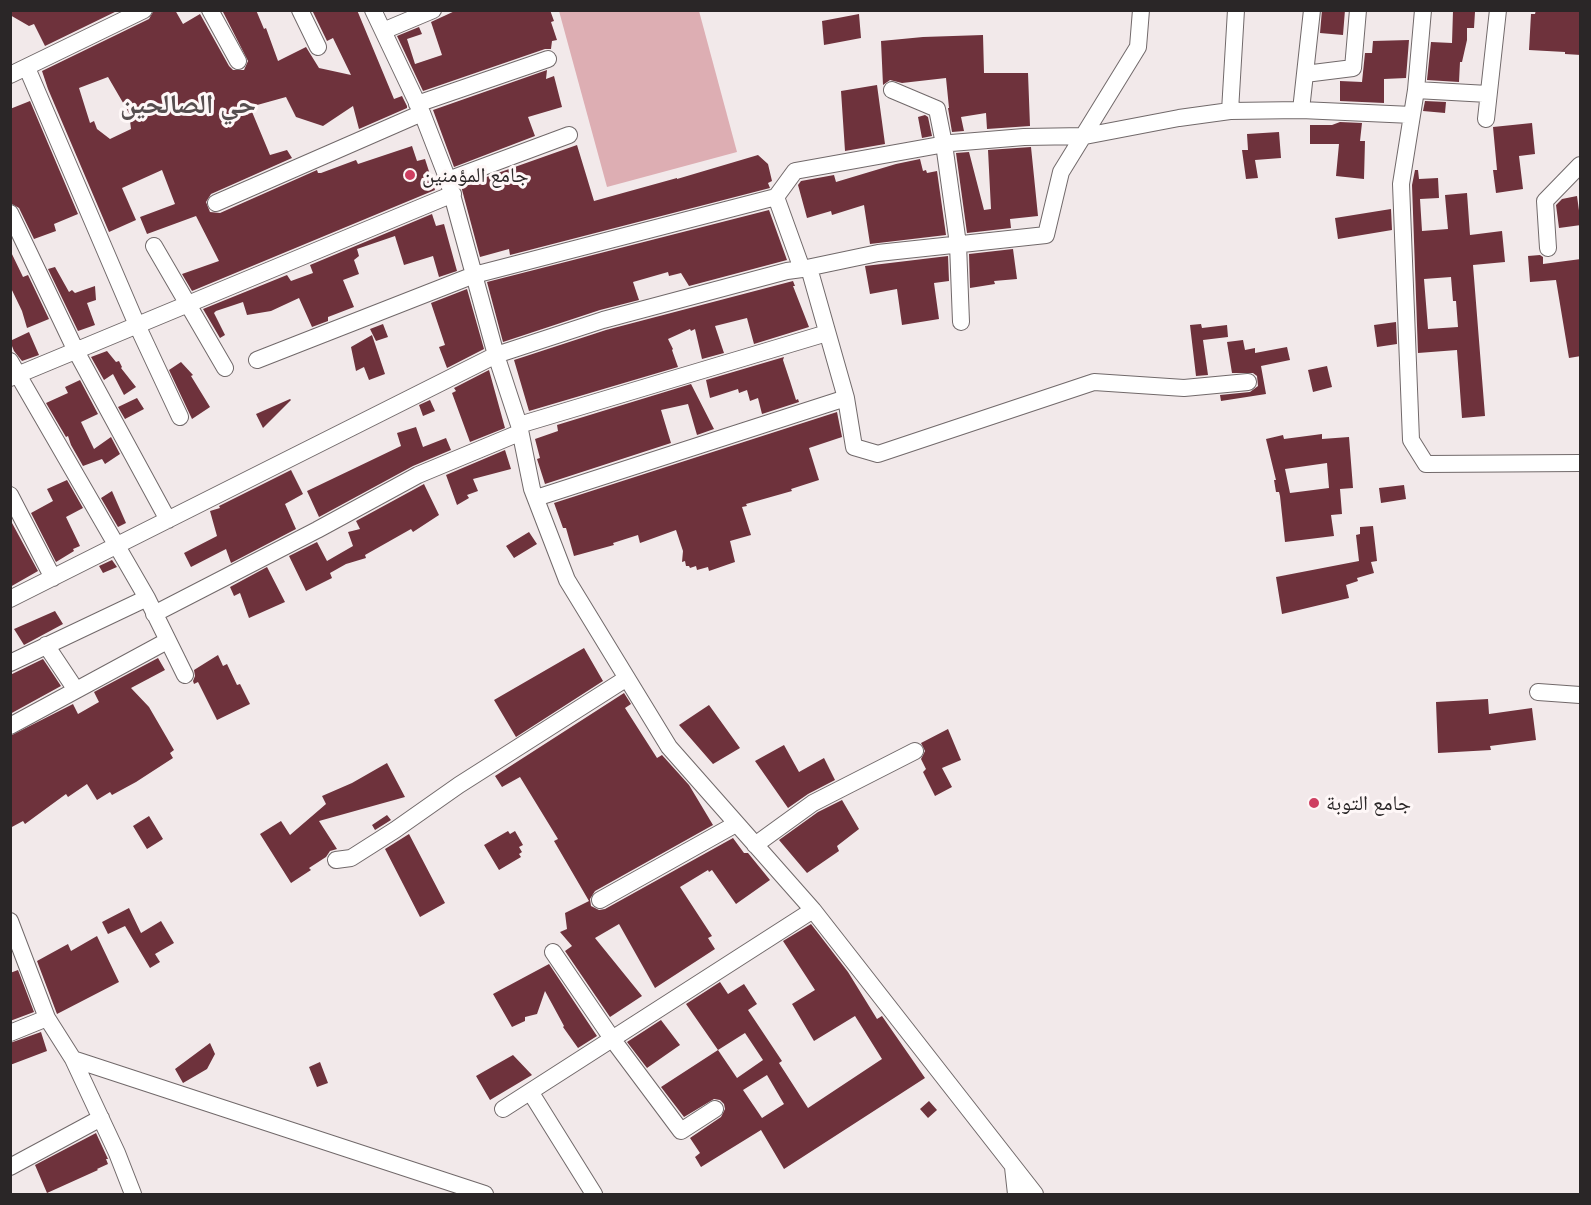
<!DOCTYPE html>
<meta charset="utf-8">
<style>
body{margin:0}
#map{position:relative;width:1591px;height:1205px;overflow:hidden;background:#f2e9ea;font-family:Ubuntu,sans-serif}
canvas{display:block}
.frame{position:absolute;inset:0;border:12px solid #2a2627;pointer-events:none}
</style>
<div id="map">
<canvas width="1591" height="1205"></canvas>
<div class="frame"></div>
</div>
<script>
const c = document.querySelector('canvas').getContext('2d');
c.lineJoin = 'round';
function paint(path, color) { c.fillStyle = color; c.fill(path, 'evenodd'); }
const shape = rows => new Path2D(rows.map(r => 'M' + r).join(''));
function trace(path, color, width, dash) { c.strokeStyle = color; c.lineWidth = width; c.lineCap = dash ? 'butt' : 'round'; c.setLineDash(dash || []); c.stroke(path); }
function label(font, color, halo, rows, align = 'center') {
  c.font = font + ' Ubuntu,"Noto Naskh Arabic",sans-serif'; c.lineWidth = 6; c.setLineDash([]); c.textBaseline = 'middle'; c.strokeStyle = halo; c.fillStyle = color; for (const [text, x, y, turn = 0] of rows) {
    c.save(); c.translate(x, y); c.rotate((+turn || 0) * Math.PI / 180); c.textAlign = isNaN(turn) ? turn : align; if (halo) c.strokeText(text, 0, 0); c.fillText(text, 0, 0); c.restore();
  }
}
paint(shape([
 [559,11,699,11,737,152,607,187]
]), '#ddaeb3');
paint(shape([
 [10,10,119,10,45,46,34,24,29,26,10,15],
 [154,10,175,10,183,24,200,14,229,66,233,70,244,70,248,61,222,10,256,10,264,29,266,28,278,61,306,47,319,68,351,75,333,38,327,41,312,10,357,10,394,99,402,96,407,106,407,108,359,129,353,106,323,126,296,117,286,97,250,107,270,155,287,150,292,158,211,194,206,202,210,212,220,213,317,170,318,173,321,173,356,160,358,164,412,146,417,161,425,159,435,190,192,291,182,274,219,261,196,216,147,234,140,217,175,204,162,170,122,188,136,220,109,232,48,89,42,71,149,19],
 [108,77,129,113,131,129,110,139,97,129,94,121,90,123,79,88],
 [457,10,550,10,554,21,551,22,557,40,552,41,551,49,545,49,423,91,397,36,419,27,422,34,407,39,415,64,442,55,431,22],
 [1322,10,1345,10,1343,35,1320,33],
 [1536,10,1581,10,1581,55,1565,54,1565,52,1529,50,1531,14,1535,14],
 [1453,11,1475,12,1474,28,1467,28,1467,40,1462,62,1460,62,1459,82,1427,80,1431,42,1452,43],
 [859,14,861,38,824,45,822,21],
 [983,35,984,73,1028,73,1030,126,987,129,986,113,961,117,964,131,952,132,948,108,949,108,946,78,902,83,890,80,883,85,881,41,923,37],
 [1409,40,1406,78,1384,79,1384,103,1340,101,1340,81,1362,82,1365,53,1372,53,1373,41],
 [547,70,546,79,554,76,562,107,528,117,535,136,454,167,433,110],
 [877,85,885,144,845,151,841,91],
 [30,101,78,214,54,224,56,231,34,239,19,208,10,203,10,109],
 [1425,101,1446,102,1445,113,1423,111],
 [925,115,928,117,932,136,922,138,918,117],
 [1340,122,1362,123,1360,141,1365,141,1364,179,1336,176,1339,144,1310,144,1310,125,1332,125],
 [1532,123,1535,154,1519,156,1523,189,1496,193,1493,170,1497,170,1493,127],
 [1279,132,1281,158,1255,160,1258,178,1246,179,1242,150,1248,150,1247,134],
 [577,145,594,201,677,178,677,179,758,155,768,164,772,181,768,183,770,188,510,255,509,249,480,257,461,186],
 [1031,147,1038,216,1010,219,1011,228,967,233,956,153,969,152,984,210,991,209,988,150],
 [920,159,923,171,926,170,927,173,937,171,946,235,870,244,864,205,832,215,831,211,807,218,798,185,801,181,834,175,836,182,896,164],
 [1415,170,1418,170,1419,179,1438,178,1439,198,1420,199,1422,231,1448,229,1445,195,1467,193,1470,235,1502,231,1505,262,1473,265,1485,416,1462,418,1457,350,1418,353,1412,185],
 [1451,277,1453,301,1456,301,1458,327,1428,329,1424,279],
 [1577,196,1581,225,1559,228,1556,205,1562,199],
 [1391,209,1392,230,1338,239,1335,218],
 [769,210,787,260,689,286,681,273,669,276,668,272,633,282,639,300,600,310,503,342,487,282],
 [432,214,436,226,444,224,457,271,439,277,433,256,404,265,395,236,357,249,359,256,354,260,359,274,343,280,354,307,328,317,328,321,312,327,299,298,271,311,247,315,243,302,216,311,214,313,225,335,220,338,203,309,287,275,291,281,313,273,310,265],
 [1013,249,1017,279,994,281,995,284,970,288,969,254],
 [10,250,23,277,28,275,49,319,27,328,22,311,10,286],
 [1540,255,1543,257,1543,264,1581,259,1581,356,1569,358,1556,280,1530,282,1528,256],
 [948,256,949,281,934,283,939,319,902,325,897,289,870,294,865,266],
 [55,267,69,292,72,290,75,293,95,286,96,300,87,303,95,325,78,331,48,269],
 [793,281,795,286,793,286,809,327,754,344,747,318,715,326,724,353,702,359,695,329,691,331,690,329,668,339,673,349,672,350,678,367,529,411,514,360,606,330],
 [467,289,484,349,447,368,439,347,445,345,431,303],
 [1396,322,1397,344,1377,347,1374,325],
 [383,324,388,337,376,341,370,329],
 [1201,324,1202,328,1227,325,1228,337,1203,340,1208,375,1196,376,1190,325],
 [29,332,39,355,22,361,14,351,10,341],
 [372,335,385,374,369,380,364,367,356,371,351,347],
 [1243,340,1245,350,1255,348,1255,353,1287,347,1290,360,1261,366,1266,394,1221,401,1220,395,1250,392,1258,386,1257,376,1253,373,1232,373,1227,342],
 [107,351,116,362,119,361,122,367,121,368,136,387,124,395,113,374,104,380,91,357],
 [784,357,783,360,790,381,796,400,798,399,799,402,762,414,758,398,750,401,747,390,739,393,738,389,710,398,706,380],
 [181,362,193,375,191,376,210,407,192,419,169,370],
 [1327,366,1332,387,1313,392,1308,370],
 [489,370,505,428,470,442,452,393,456,391,454,388],
 [80,380,98,414,81,422,94,449,111,437,120,454,105,464,102,459,83,466,71,445,68,436,66,437,46,403,68,393,65,387],
 [691,384,714,429,697,435,688,404,661,410,671,443,545,484,537,459,540,458,535,439,558,431,557,425],
 [137,398,144,409,125,419,118,407],
 [290,399,291,400,263,428,256,414],
 [430,400,435,411,423,416,419,405],
 [837,412,842,437,809,448,819,480,791,489,792,491,746,504,747,506,742,507,751,535,730,541,735,562,709,571,708,567,697,570,696,566,690,568,689,566,686,566,685,561,682,562,683,551,676,530,640,543,638,535,613,543,614,545,574,556,566,528,563,528,554,503],
 [416,427,423,447,446,438,451,450,413,466,319,517,307,491,401,446,397,433],
 [1322,434,1322,439,1349,437,1353,488,1340,489,1342,514,1331,515,1334,536,1285,542,1280,496,1279,492,1276,492,1274,480,1276,480,1266,439,1283,435,1284,439],
 [1327,463,1329,488,1290,493,1285,469],
 [505,450,511,469,473,479,478,491,467,495,469,498,457,505,446,475],
 [291,470,303,494,285,504,296,529,231,563,226,549,191,567,184,553,217,536,210,511,220,508,219,506],
 [67,480,83,508,66,517,80,546,73,549,74,551,56,562,31,513,53,501,47,489],
 [424,484,439,515,413,532,411,529,365,555,366,558,346,564,330,573,332,578,306,591,289,556,317,542,327,561,353,546,348,532,360,529,356,521],
 [1404,485,1406,499,1381,503,1379,488],
 [112,491,126,523,118,527,101,498],
 [12,523,38,571,10,587,10,524],
 [1373,526,1377,561,1371,562,1374,573,1357,578,1358,581,1346,585,1349,598,1282,614,1276,577,1359,561,1356,535,1360,534,1360,527],
 [529,532,537,544,514,558,506,546],
 [112,560,117,567,103,573,99,566],
 [267,567,285,602,249,618,240,593,234,596,230,587],
 [55,611,63,624,24,645,14,629],
 [584,648,603,681,516,737,494,700],
 [218,655,223,666,227,664,237,685,240,684,250,704,217,720,198,682,194,684,193,681,195,676,194,670],
 [158,658,165,670,131,688,149,707,174,750,170,753,173,758,136,782,112,795,110,792,97,800,87,784,68,797,66,794,25,824,23,821,10,828,10,736,73,704,78,714,99,702,94,692],
 [43,659,61,686,10,714,10,675],
 [624,693,631,704,625,708,657,758,662,755,689,785,713,825,595,891,590,899,591,906,599,910,605,909,733,838,744,853,748,853,770,880,736,904,712,870,709,872,708,870,680,887,712,936,708,938,715,949,655,988,619,924,595,938,642,996,610,1017,565,951,572,946,560,932,567,929,565,913,589,901,554,841,558,839,520,777,502,787,495,776],
 [1488,699,1489,714,1532,708,1536,740,1490,746,1491,750,1438,753,1436,702],
 [709,705,740,748,713,764,679,725],
 [948,729,961,760,942,768,952,787,935,796,923,772,926,769,921,759,925,751,921,743],
 [784,745,799,772,824,758,835,780,808,794,788,808,755,761],
 [387,763,405,797,319,821,337,849,330,851,326,857,309,868,311,870,291,883,260,834,281,821,290,835,326,804,322,796,352,783],
 [842,800,859,829,837,846,839,851,807,873,779,840,818,812],
 [387,815,391,820,375,830,372,825],
 [149,816,163,839,147,849,133,826],
 [508,831,510,834,515,831,523,845,519,847,522,852,519,854,521,857,499,870,484,845],
 [409,834,445,903,420,917,385,849],
 [129,908,141,933,161,921,174,943,155,954,160,962,150,968,125,926,108,934,102,922],
 [811,924,848,972,877,1019,882,1016,925,1078,784,1169,761,1130,701,1167,695,1157,700,1153,690,1138,721,1117,725,1109,724,1104,720,1100,714,1099,684,1117,661,1087,718,1050,686,1004,720,982,728,994,744,984,757,1004,748,1010,782,1061,779,1063,808,1108,882,1059,855,1016,814,1041,792,1004,815,990,783,941],
 [745,1033,763,1060,737,1078,718,1050],
 [767,1075,784,1104,762,1118,743,1090],
 [97,936,119,982,57,1014,37,961,68,944,71,951],
 [549,964,597,1036,578,1048,563,1027,564,1026,545,991,537,1014,525,1017,525,1021,512,1027,493,994],
 [18,970,34,1012,10,1021,10,973],
 [661,1020,680,1045,647,1068,627,1042],
 [41,1032,47,1051,10,1065,10,1043],
 [210,1043,215,1054,207,1069,183,1083,175,1069],
 [513,1055,532,1075,490,1100,476,1076],
 [320,1062,328,1083,317,1087,309,1067],
 [929,1101,937,1110,928,1118,920,1109],
 [96,1133,108,1159,106,1159,108,1164,97,1169,98,1170,47,1193,35,1165]
]), '#6e323c');
const minor = shape([
 [210,10,238,61],
 [300,10,318,47],
 [373,10,422,113,448,180,496,355,519,425,532,489,567,580,669,747,813,910,1035,1194],
 [1423,10,1416,90,1401,184,1411,440,1426,464,1580,463],
 [383,31,433,10],
 [27,68,137,325,180,417],
 [1305,74,1353,68,1358,10],
 [10,75,144,10],
 [892,90,937,109,944,144,958,244,961,322],
 [1416,90,1488,94],
 [417,104,548,59],
 [1301,110,1312,10],
 [1230,111,1236,10],
 [1486,119,1498,10],
 [448,180,569,135],
 [216,203,422,113],
 [10,213,76,351,168,520],
 [154,246,225,368],
 [1548,248,1545,201,1580,165],
 [809,268,846,398,854,447,878,454,1094,382,1184,388,1248,382],
 [802,269,878,253,1046,235,1061,172,1138,47,1141,10],
 [257,360,474,275,776,197,795,171,951,143,1024,137,1085,136,1179,118,1230,111,1301,110,1412,115],
 [10,361,147,598,185,675],
 [10,378,453,194],
 [519,425,827,333],
 [10,495,53,578],
 [536,498,846,398],
 [10,599,496,355,603,320,787,271,802,269,776,197],
 [154,614,317,530,418,475,519,433],
 [46,645,76,690],
 [10,663,147,598],
 [1538,692,1580,695],
 [10,726,167,641],
 [755,845,813,803,915,751],
 [336,860,351,858,395,830,459,785,627,678],
 [600,900,736,824],
 [10,921,47,1018,73,1059,117,1153,133,1194],
 [553,952,613,1040,681,1131,715,1109],
 [10,1033,47,1018],
 [73,1059,485,1194],
 [531,1093,594,1194],
 [503,1109,813,910],
 [10,1167,101,1118],
 [1013,1167,1016,1194]
]);
trace(minor, '#71696a', 18);
trace(minor, '#fff', 16);
for (const [x, y, r, color] of [
 [410,175,6,"#ce3f61"],
 [1314,803,6,"#ce3f61"]
]) { const dot = new Path2D(); dot.arc(x, y, r, 0, 2 * Math.PI); c.fillStyle = color; c.fill(dot); trace(dot, '#fef7f7', 2); }
label('21px', '#2a2627', '#fef7f7', [
 ["جامع المؤمنين",422,175],
 ["جامع التوبة",1326,803]
], 'left');
label('bold 27px', '#564e4f', '#fef7f7', [
 ["حي الصالحين",188,104]
]);
</script>
